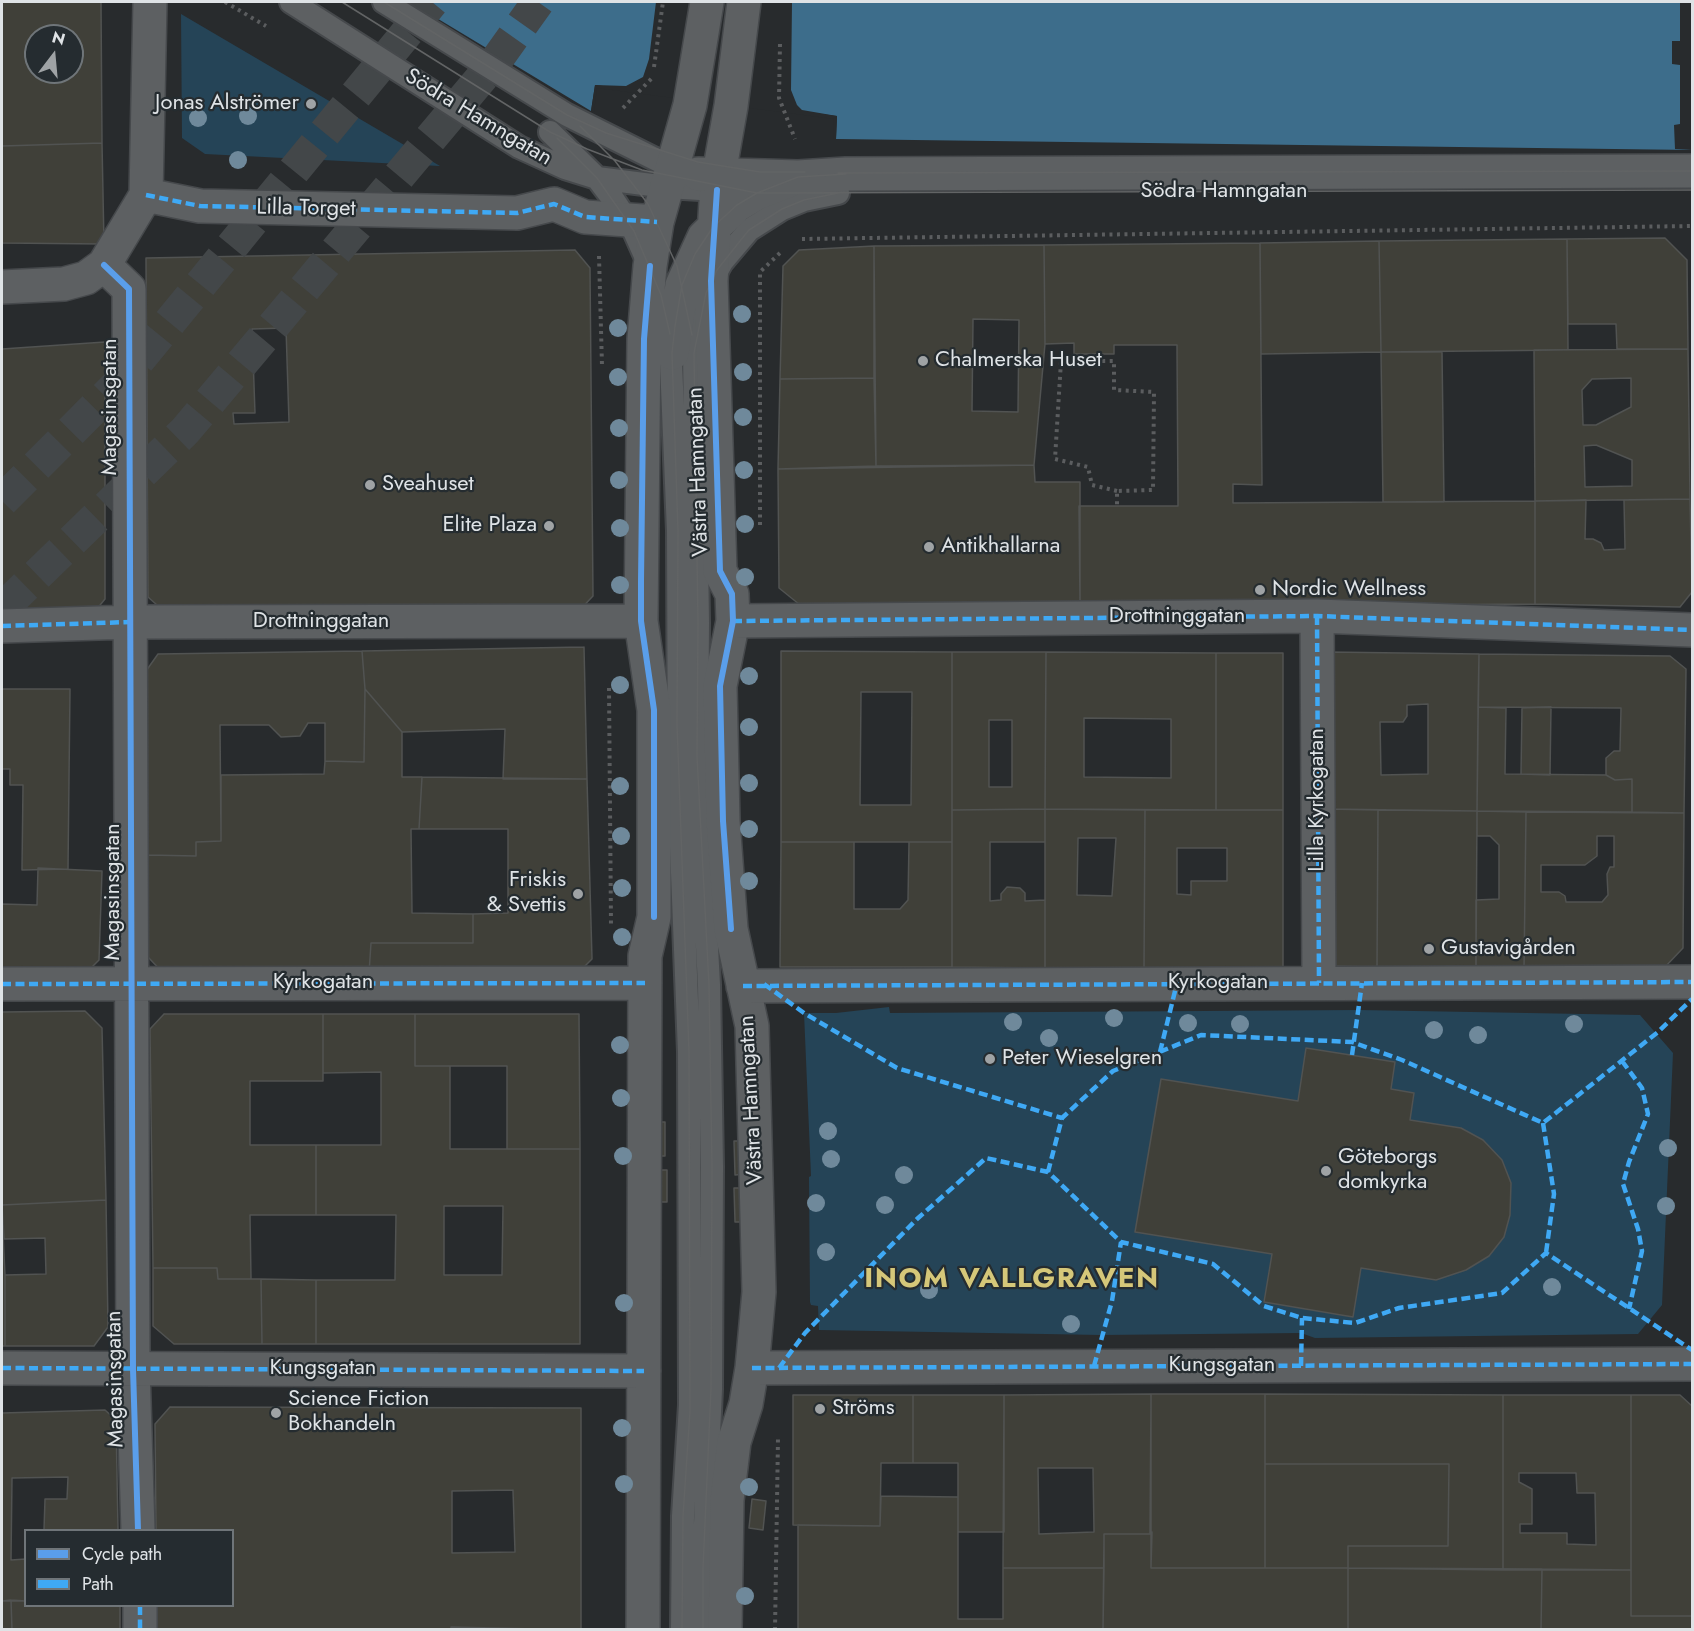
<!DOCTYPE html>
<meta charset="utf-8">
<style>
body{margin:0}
#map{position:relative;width:1694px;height:1631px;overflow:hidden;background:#282b2d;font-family:Jost,sans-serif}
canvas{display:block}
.frame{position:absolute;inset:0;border:3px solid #dfe3e6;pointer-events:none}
.legend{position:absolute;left:24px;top:1529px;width:210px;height:78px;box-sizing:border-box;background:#252c30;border:2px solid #6f7579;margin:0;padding:8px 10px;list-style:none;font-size:18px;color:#dfe3e6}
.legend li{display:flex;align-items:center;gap:12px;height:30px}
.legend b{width:30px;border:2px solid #6f7579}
.north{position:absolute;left:24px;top:24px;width:60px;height:60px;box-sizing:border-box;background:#252c30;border:2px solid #6f7579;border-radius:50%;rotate:16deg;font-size:16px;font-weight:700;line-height:24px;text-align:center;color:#dfe3e6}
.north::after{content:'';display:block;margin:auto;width:21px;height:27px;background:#9fa3a5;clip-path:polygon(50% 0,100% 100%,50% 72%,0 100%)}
</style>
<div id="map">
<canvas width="1694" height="1631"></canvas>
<div class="frame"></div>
<ul class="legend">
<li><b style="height:8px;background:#5a9eea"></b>Cycle path</li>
<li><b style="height:8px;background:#3fa9f5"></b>Path</li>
</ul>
<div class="north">N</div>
</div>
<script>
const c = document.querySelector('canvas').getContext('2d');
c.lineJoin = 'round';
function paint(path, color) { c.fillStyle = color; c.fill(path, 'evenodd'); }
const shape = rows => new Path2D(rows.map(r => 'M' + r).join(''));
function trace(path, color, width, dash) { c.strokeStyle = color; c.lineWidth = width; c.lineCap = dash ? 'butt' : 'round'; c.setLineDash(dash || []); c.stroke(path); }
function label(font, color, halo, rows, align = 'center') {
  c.font = font + ' Jost,sans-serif'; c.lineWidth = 4.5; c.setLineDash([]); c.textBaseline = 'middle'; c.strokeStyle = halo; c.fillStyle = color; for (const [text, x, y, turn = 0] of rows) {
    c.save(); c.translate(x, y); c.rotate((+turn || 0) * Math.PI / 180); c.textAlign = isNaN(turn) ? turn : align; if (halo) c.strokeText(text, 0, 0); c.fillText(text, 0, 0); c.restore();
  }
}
paint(shape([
 [181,14,440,166,205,154,182,138],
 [889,1007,890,1013,1359,1010,1640,1015,1673,1053,1662,1305,1638,1334,1315,1338,1301,1333,1101,1335,819,1330,818,1306,811,1305,810,1302,809,1177,811,1176,804,1013,836,1013]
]), '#254457');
paint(shape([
 [410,2,1692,2,1692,150,836,139,837,116,595,85,591,111]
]), '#3d6d8b');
paint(shape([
 [656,2,792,2,791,90,797,105,802,110,837,116,836,139,833,139,834,119,597,88,594,112,591,111,595,85,626,86,643,77,649,59],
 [1680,2,1692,2,1692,150,1675,149,1674,125,1680,124,1680,65,1672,64,1672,41,1680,41]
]), '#282b2d');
const building = shape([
 [2,2,101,2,102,143,2,146,2,2],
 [36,36,72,36,72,72,36,72,36,36],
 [102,143,104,244,2,243,2,146,102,143],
 [1665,238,1687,260,1688,349,1617,349,1616,324,1568,324,1567,239,1665,238],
 [1567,239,1568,350,1381,352,1379,241,1567,239],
 [1379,241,1381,352,1261,354,1260,243,1379,241],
 [1260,243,1262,485,1233,484,1233,503,1535,501,1535,604,1080,607,1079,506,1178,506,1177,345,1114,345,1114,354,1074,354,1074,343,1045,344,1044,245,1260,243],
 [1044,245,1045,344,1034,465,876,466,874,246,1044,245],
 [973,319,1019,320,1018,412,972,411,973,319],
 [874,246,874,378,780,379,783,266,799,250,874,246],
 [575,250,590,268,593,596,575,615,167,614,148,597,146,258,575,250],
 [286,328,289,422,234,424,233,413,255,413,252,329,286,328],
 [105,342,105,599,92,615,2,615,2,349,105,342],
 [1688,349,1690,499,1535,501,1534,350,1688,349],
 [1631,378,1631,407,1596,425,1583,425,1582,390,1592,379,1631,378],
 [1596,445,1632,460,1632,486,1585,487,1584,446,1596,445],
 [1381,352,1442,352,1444,502,1383,502,1381,352],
 [874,378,876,466,778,469,780,379,874,378],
 [1034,465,1035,482,1080,482,1080,607,805,609,779,588,778,469,1034,465],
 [1690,499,1692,592,1680,607,1535,604,1535,501,1586,500,1585,539,1593,539,1601,543,1604,550,1625,549,1624,500,1690,499],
 [584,647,587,779,503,779,505,729,402,732,365,689,362,651,584,647],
 [362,651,365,689,364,762,325,761,325,723,308,723,300,736,281,737,269,725,220,725,221,841,196,842,196,856,148,855,146,671,158,654,362,651],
 [781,651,952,652,952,842,781,842,781,651],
 [861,692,912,692,911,805,860,805,861,692],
 [952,652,1046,652,1045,809,952,810,952,652],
 [989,720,1012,720,1012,787,989,787,989,720],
 [1046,652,1216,653,1216,810,1045,809,1046,652],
 [1084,718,1171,719,1171,778,1084,777,1084,718],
 [1328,652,1479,654,1477,811,1327,809,1328,652],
 [1428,704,1428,774,1381,775,1380,722,1403,722,1407,716,1407,705,1428,704],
 [1216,653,1283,653,1283,810,1216,810,1216,653],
 [1479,654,1670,656,1686,669,1684,813,1632,812,1632,779,1615,780,1606,775,1606,758,1614,751,1620,751,1621,708,1478,707,1479,654],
 [2,689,70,689,68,869,22,870,23,785,10,785,10,769,2,769,2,689],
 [365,689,402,732,402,777,422,777,419,829,411,829,412,913,473,914,473,943,371,943,369,973,165,975,148,957,148,855,196,856,196,842,221,841,221,775,324,774,325,761,364,762,365,689],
 [1478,707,1506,708,1505,774,1606,775,1615,780,1632,779,1632,812,1477,811,1478,707],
 [1551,707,1550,775,1521,774,1522,708,1551,707],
 [422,777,587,779,592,959,577,974,369,973,371,943,473,943,473,914,508,913,508,829,419,829,422,777],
 [1045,809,1145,810,1144,968,1045,968,1045,809],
 [1078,838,1116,838,1112,896,1077,895,1078,838],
 [1045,809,1045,842,990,842,990,901,1001,900,1001,894,1007,887,1020,888,1025,893,1025,901,1045,900,1045,968,952,967,952,810,1045,809],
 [1327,809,1378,810,1377,967,1325,966,1327,809],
 [1145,810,1283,810,1283,968,1144,968,1145,810],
 [1177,848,1227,848,1227,881,1191,881,1191,895,1177,894,1177,848],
 [1378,810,1477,811,1476,968,1377,967,1378,810],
 [1477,811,1526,812,1524,969,1476,968,1476,900,1499,899,1499,845,1490,836,1477,836,1477,811],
 [1526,812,1684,813,1683,948,1665,967,1524,969,1526,812],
 [1597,836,1614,836,1614,867,1610,867,1607,874,1608,895,1602,902,1566,902,1565,896,1559,892,1541,892,1541,865,1585,865,1597,856,1597,836],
 [781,842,854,842,854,909,900,909,908,900,909,842,952,842,952,967,780,967,781,842],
 [38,868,102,871,99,960,85,974,2,972,2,904,37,905,38,868],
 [85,1011,102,1028,106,1200,2,1205,2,1012,85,1011],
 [164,1014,323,1014,323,1081,250,1081,250,1145,316,1145,316,1215,250,1215,251,1279,218,1279,217,1268,153,1268,150,1029,164,1014],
 [323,1014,415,1014,415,1066,450,1066,450,1149,580,1149,580,1344,316,1344,316,1280,395,1280,396,1215,316,1215,316,1145,381,1145,381,1072,323,1073,323,1014],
 [444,1206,503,1206,502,1275,444,1275,444,1206],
 [415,1014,579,1014,580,1149,507,1149,507,1066,415,1066,415,1014],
 [1306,1048,1395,1062,1391,1089,1414,1093,1410,1120,1461,1128,1483,1140,1502,1160,1511,1183,1510,1215,1504,1237,1489,1256,1466,1270,1436,1280,1361,1268,1353,1317,1264,1302,1272,1254,1135,1232,1161,1079,1298,1101,1306,1048],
 [657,1122,665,1122,665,1156,657,1156,657,1122],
 [734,1141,745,1141,745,1174,735,1175,734,1141],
 [656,1170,667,1170,667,1202,656,1202,656,1170],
 [734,1188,745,1188,746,1222,735,1222,734,1188],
 [106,1200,108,1327,94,1346,5,1346,5,1275,46,1274,45,1238,4,1239,2,1205,106,1200],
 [2,1213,5,1275,5,1346,2,1346,2,1213],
 [153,1268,217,1268,218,1279,261,1279,262,1344,174,1344,153,1326,153,1268],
 [261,1279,316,1280,316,1344,262,1344,261,1279],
 [1151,1394,1150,1534,1104,1534,1104,1568,1003,1568,1004,1395,1151,1394],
 [1038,1468,1093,1468,1094,1532,1039,1534,1038,1468],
 [1151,1394,1265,1394,1265,1568,1151,1568,1151,1394],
 [1265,1394,1503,1395,1503,1570,1348,1568,1348,1546,1448,1546,1449,1464,1265,1464,1265,1394],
 [793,1395,913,1395,913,1463,881,1463,880,1526,793,1525,793,1395],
 [913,1395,1004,1395,1004,1532,958,1532,958,1463,913,1463,913,1395],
 [1503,1395,1631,1395,1631,1570,1503,1570,1503,1395],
 [1519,1473,1576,1473,1577,1493,1595,1493,1596,1545,1567,1544,1567,1533,1520,1533,1520,1524,1532,1524,1532,1489,1519,1482,1519,1473],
 [1631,1395,1680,1395,1692,1406,1692,1616,1631,1616,1631,1395],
 [170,1407,581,1408,581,1630,451,1627,451,1630,157,1630,157,1606,232,1606,232,1530,156,1530,155,1424,170,1407],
 [513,1490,515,1552,452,1553,452,1491,513,1490],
 [105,1410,116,1420,118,1530,44,1530,45,1499,67,1499,68,1477,12,1478,11,1560,26,1559,26,1601,2,1601,2,1413,105,1410],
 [1265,1464,1449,1464,1448,1546,1348,1546,1348,1568,1265,1568,1265,1464],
 [881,1496,958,1497,958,1619,1003,1619,1003,1568,1104,1568,1103,1630,798,1630,798,1525,880,1526,881,1496],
 [752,1499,766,1501,763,1530,749,1528,752,1499],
 [1152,1532,1151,1568,1348,1568,1348,1630,1103,1630,1104,1534,1150,1534,1152,1532],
 [1348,1568,1542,1569,1541,1630,1348,1630,1348,1568],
 [1542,1569,1631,1570,1631,1616,1692,1616,1692,1630,1541,1630,1542,1569],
 [11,1600,26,1601,26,1606,120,1606,120,1630,12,1630,11,1600],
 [11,1600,12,1630,2,1630,2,1601,11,1600]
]);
paint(building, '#404039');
trace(building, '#515352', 1.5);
trace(shape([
 [2,501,124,378,432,2],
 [2,609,185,431,498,58,538,2]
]), '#434749', 33, [33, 16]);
const lane = shape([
 [291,2,519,147,565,168,597,178,667,187,717,190],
 [384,2,567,115,673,168],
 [550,132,597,178,613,199,634,231,650,267],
 [713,278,722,262,749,230,782,209,804,200,838,193],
 [701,308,694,353,698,623,697,756,709,985,712,1167,711,1389,703,1568,703,1630],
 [670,339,678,531,679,795,689,1052,690,1405,683,1516,682,1630]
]);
const street = shape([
 [698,174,798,177,846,174,1692,171],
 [146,195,200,206,517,213,554,204,585,217,657,222],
 [146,195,150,2],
 [104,265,129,289,133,1369,138,1530],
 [2,287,64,284,86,278,104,265,146,195],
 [672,353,682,285,704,237,737,205,757,193,788,181],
 [1317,616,1319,983],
 [733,621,1317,616,1692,630],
 [2,626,131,622,641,621],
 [2,984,645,983],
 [743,986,1692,982],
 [2,1368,644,1371],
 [752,1368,1692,1364],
 [140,1606,140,1630],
 [643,1630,645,956,654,917,654,710,641,621,644,339,650,266,657,222,690,105,707,2],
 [725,1630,727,1500,734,1442,746,1404,752,1368,759,1292,752,1026,731,929,723,821,720,686,733,621,732,594,720,571,711,281,717,185,731,106,744,2]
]);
trace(lane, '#46494c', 26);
trace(street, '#46494c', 36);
trace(shape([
 [225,2,266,26],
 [780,44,779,98,795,139],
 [654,67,663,2],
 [623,108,653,77],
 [802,239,1692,226],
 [599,256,602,366],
 [1117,491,1092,485,1088,467,1055,459,1061,361,1114,361,1114,390,1154,392,1153,490,1117,491,1117,506],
 [760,525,760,272,782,251],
 [609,688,611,924],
 [775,1630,778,1438]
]), '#5b5d5f', 4, [3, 4.5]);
trace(lane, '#5d6062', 22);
trace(street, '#5d6062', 33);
trace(shape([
 [342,2,550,132,587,149,642,170,757,193,1692,190],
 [384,2,567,115,606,133,698,162,760,172,805,172],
 [580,126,615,161,648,204,677,266,692,335],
 [557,138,597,178,634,231,661,295,670,334],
 [838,173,1692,171],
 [682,1630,683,1516,690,1411,689,1052,677,724,678,531,672,353,675,326,682,285,695,254,713,227,737,205,757,193,798,177,846,174],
 [703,1630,703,1568,711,1389,712,1167,709,985,697,756,698,623,694,353,706,293,717,270,740,241,749,230,782,209,804,200,838,193]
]), '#626465', 1.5);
trace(shape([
 [146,195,200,206,517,213,554,204,585,217,657,222],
 [1317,616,1319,983],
 [733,621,1317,616,1692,630],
 [2,626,131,622],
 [2,984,645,983],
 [764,984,804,1013,897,1068,1062,1118],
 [743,986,1692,982],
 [1160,1052,1177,983],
 [1352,1055,1362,983],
 [1622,1061,1642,1088,1648,1114,1629,1162,1623,1184,1638,1229,1642,1251,1629,1309],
 [1543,1123,1554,1194,1546,1253],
 [1048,1172,1062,1118,1113,1071,1201,1035,1352,1042,1402,1060,1543,1123,1658,1032,1692,999],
 [1094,1366,1112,1301,1121,1242],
 [1301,1366,1302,1318],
 [2,1368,644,1371],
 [752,1368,1692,1364],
 [779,1368,805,1333,917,1219,986,1158,1048,1172,1121,1242,1213,1264,1264,1306,1302,1318,1355,1323,1399,1308,1502,1293,1546,1253,1692,1350],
 [140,1606,140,1630]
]), '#3fa9f5', 4.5, [9, 4.5]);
trace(shape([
 [717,190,711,281,720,571,732,594,733,621,720,686,723,821,731,929],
 [104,265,129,289,133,1369,138,1530],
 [650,266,644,339,641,581,641,621,654,710,654,917]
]), '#5a9eea', 6);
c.fillStyle = '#6f899b';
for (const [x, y] of [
 [248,116],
 [198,118],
 [238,160],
 [742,314],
 [618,328],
 [743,372],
 [618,377],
 [743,417],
 [619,428],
 [744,470],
 [619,480],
 [745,524],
 [620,528],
 [745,577],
 [620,585],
 [749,676],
 [620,685],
 [749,727],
 [749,783],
 [620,786],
 [749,829],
 [621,836],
 [749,881],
 [622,888],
 [622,937],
 [1114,1018],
 [1013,1022],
 [1188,1023],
 [1240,1024],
 [1574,1024],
 [1434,1030],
 [1478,1035],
 [1049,1038],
 [620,1045],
 [621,1098],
 [828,1131],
 [1668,1148],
 [623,1156],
 [831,1159],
 [904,1175],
 [816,1203],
 [885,1205],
 [1666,1206],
 [826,1252],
 [1552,1287],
 [929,1290],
 [624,1303],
 [1071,1324],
 [622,1428],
 [624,1484],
 [749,1487],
 [745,1596]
]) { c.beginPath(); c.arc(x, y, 9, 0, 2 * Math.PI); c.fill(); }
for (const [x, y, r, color] of [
 [311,104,6,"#9fa3a5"],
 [923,361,6,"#9fa3a5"],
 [370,485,6,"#9fa3a5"],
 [549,526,6,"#9fa3a5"],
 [929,547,6,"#9fa3a5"],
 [1260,590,6,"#9fa3a5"],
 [578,894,6,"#9fa3a5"],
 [1429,949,6,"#9fa3a5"],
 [990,1059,6,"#9fa3a5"],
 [1326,1171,6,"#9fa3a5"],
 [820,1409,6,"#9fa3a5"],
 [276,1413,6,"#9fa3a5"]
]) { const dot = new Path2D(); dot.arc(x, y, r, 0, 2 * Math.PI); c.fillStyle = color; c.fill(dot); trace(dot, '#252c30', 2); }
label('22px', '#dfe3e6', '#252c30', [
 ["Jonas Alströmer",299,104,"right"],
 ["Chalmerska Huset",935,361],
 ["Sveahuset",382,485],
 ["Elite Plaza",537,526,"right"],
 ["Antikhallarna",941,547],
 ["Nordic Wellness",1272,590],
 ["Friskis",566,881,"right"],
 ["& Svettis",566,906,"right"],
 ["Gustavigården",1441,949],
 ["Peter Wieselgren",1002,1059],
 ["Göteborgs",1338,1158],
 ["domkyrka",1338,1183],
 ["Science Fiction",288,1400],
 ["Bokhandeln",288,1425],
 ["Ströms",832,1409]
], 'left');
label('22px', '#dfe3e6', '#252c30', [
 ["Södra Hamngatan",478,118,31],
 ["Södra Hamngatan",1224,192],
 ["Lilla Torget",306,209,1],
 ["Magasinsgatan",111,407,-90],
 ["Västra Hamngatan",699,472,-92],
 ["Drottninggatan",1177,617],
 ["Drottninggatan",321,622],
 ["Lilla Kyrkogatan",1318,800,-90],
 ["Magasinsgatan",114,892,-90],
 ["Kyrkogatan",323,983],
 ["Kyrkogatan",1218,983],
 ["Västra Hamngatan",752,1100,-93],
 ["Kungsgatan",1222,1366],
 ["Kungsgatan",323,1369],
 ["Magasinsgatan",116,1379,-91]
]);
c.letterSpacing = '1.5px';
label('bold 28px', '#d5c779', '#252c30', [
 ["INOM VALLGRAVEN",1012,1280]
]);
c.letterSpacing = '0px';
</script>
